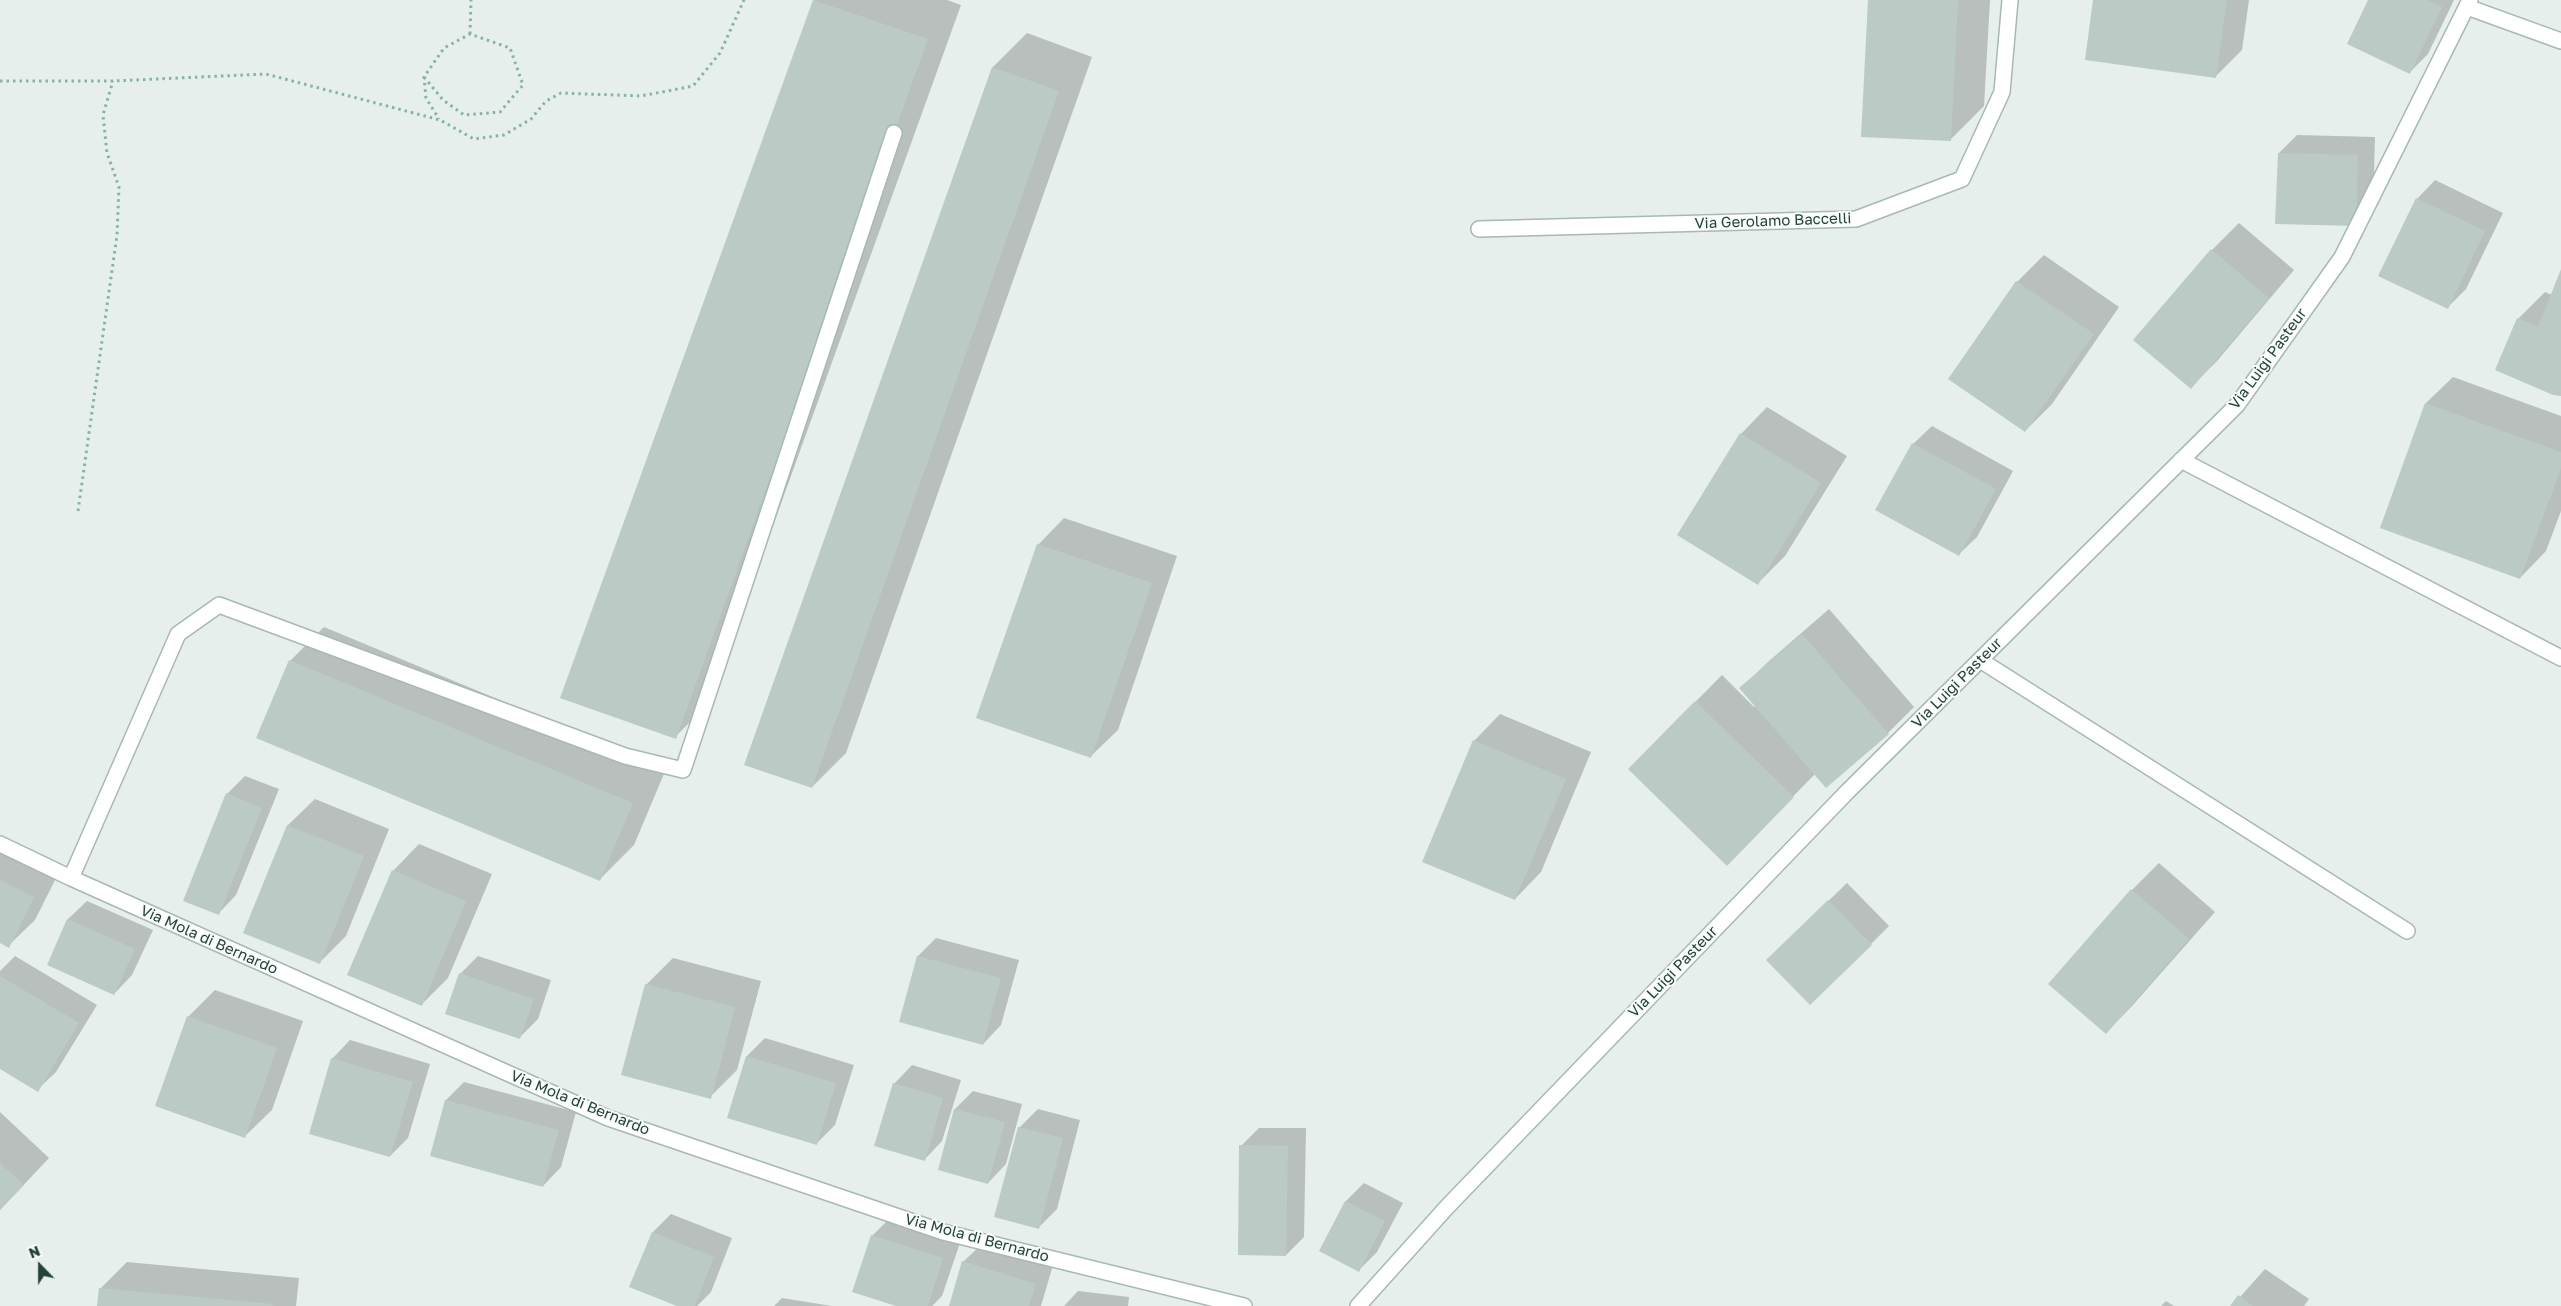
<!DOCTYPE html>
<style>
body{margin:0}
#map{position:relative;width:2561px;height:1306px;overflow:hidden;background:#e6efeb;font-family:"Golos Text",sans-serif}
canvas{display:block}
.north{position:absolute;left:15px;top:1241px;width:50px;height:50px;-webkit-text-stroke:4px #f7fbf9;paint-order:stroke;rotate:338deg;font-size:14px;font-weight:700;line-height:20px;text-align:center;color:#24423a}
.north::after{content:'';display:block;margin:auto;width:18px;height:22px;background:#24423a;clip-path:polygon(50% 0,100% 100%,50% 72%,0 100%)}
</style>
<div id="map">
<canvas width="2561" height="1306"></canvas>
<div class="north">N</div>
</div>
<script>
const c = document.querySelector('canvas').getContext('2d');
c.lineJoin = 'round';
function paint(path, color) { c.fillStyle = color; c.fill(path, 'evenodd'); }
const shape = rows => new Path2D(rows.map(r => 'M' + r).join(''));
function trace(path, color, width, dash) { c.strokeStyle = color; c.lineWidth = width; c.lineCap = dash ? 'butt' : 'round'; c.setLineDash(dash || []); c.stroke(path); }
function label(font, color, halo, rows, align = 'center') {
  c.font = font + ' "Golos Text",sans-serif'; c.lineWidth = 4; c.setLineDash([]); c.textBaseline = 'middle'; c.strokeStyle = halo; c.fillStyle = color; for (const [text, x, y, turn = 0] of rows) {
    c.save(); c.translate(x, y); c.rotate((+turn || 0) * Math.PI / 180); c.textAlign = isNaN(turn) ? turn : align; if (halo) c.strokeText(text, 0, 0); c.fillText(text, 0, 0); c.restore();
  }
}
paint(shape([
 [814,0,947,0,961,5,709,703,675,737,562,697],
 [1870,0,1990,0,1984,106,1950,140],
 [2095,0,2249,0,2242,50,2216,76],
 [2370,0,2454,0,2428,54,2410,72],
 [1027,33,1092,57,846,753,812,787,993,67],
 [2297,135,2375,137,2373,207,2355,225,2279,153],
 [2435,180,2503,213,2466,289,2447,308,2417,199],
 [2239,223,2294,270,2217,361,2191,387,2135,340,2212,250],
 [2044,255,2119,307,2052,404,2025,431,1950,379,2017,282],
 [2561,272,2561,395,2518,319,2545,292,2552,295],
 [2453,377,2561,416,2561,511,2546,551,2520,578,2381,527,2426,403],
 [1767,407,1847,456,1785,556,1758,583,1741,434],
 [1932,426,2013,471,1977,537,1958,555,1913,444],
 [1064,518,1177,556,1118,730,1091,756,1038,545],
 [1829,609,1914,707,1888,733,1815,774,1727,864,1629,769,1722,675,1754,707,1756,705,1741,688,1768,662],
 [324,627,666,769,634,845,600,879,290,661],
 [1500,714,1591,752,1541,872,1515,899,1474,741],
 [245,776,279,789,236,895,218,914,227,794],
 [315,799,389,829,346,936,319,963,245,932,288,825],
 [0,840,60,870,35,920,8,946,0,942],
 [419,844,492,874,448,978,422,1004,393,871],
 [2159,863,2215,912,2132,1006,2106,1033,2050,984,2132,890],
 [1847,883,1889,926,1871,944,1786,942],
 [87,901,153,930,132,975,114,994,48,964,68,919],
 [936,938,1019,960,1001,1025,983,1044,900,1021,918,956],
 [15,956,97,1005,56,1072,37,1090,0,1068,0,971],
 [478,956,551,980,538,1019,519,1038,460,974],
 [673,958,761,981,737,1070,710,1097,646,985],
 [215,990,303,1021,272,1110,245,1136,188,1017],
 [765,1038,854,1065,835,1125,817,1143,729,1117,747,1056],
 [350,1040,430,1064,408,1138,390,1156,332,1059],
 [912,1065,961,1080,942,1141,924,1160,894,1084],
 [464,1082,576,1112,561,1167,543,1186,431,1155,446,1100],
 [973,1091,1022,1104,1006,1164,988,1183,955,1109],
 [1038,1109,1080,1120,1057,1209,1038,1228,1019,1128],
 [0,1112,49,1158,0,1210],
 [1259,1128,1306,1128,1304,1237,1286,1255,1241,1146],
 [1364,1183,1403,1203,1377,1252,1359,1270,1321,1250,1346,1201],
 [671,1214,732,1238,711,1292,697,1306,681,1306,653,1232],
 [890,1218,961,1240,942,1296,932,1306,900,1306,872,1236],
 [982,1244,1053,1265,1041,1306,950,1306,963,1262],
 [127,1262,299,1278,296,1306,98,1306,100,1289],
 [2265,1269,2309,1299,2304,1306,2232,1306],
 [1078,1291,1129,1297,1128,1306,1064,1306],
 [782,1298,832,1306,774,1306],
 [2166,1301,2174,1306,2161,1306]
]), '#0003');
paint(shape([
 [813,0,928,39,676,739,560,698],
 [1868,0,1958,0,1951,141,1861,137],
 [2093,0,2227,0,2216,78,2085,60],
 [2368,0,2427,0,2442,7,2410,74,2347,44],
 [992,67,1059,91,812,788,744,765],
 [2278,153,2358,155,2356,226,2275,224],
 [2416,198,2485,231,2448,309,2378,276],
 [2211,249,2269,298,2191,389,2133,340],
 [2561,269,2561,396,2553,395,2495,370,2517,318,2538,327],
 [2016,281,2094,334,2025,432,1948,379],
 [2425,403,2561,452,2561,468,2520,579,2380,528],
 [1740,433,1821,483,1758,585,1677,535],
 [1912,443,1996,489,1959,556,1875,510],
 [1037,544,1152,583,1091,758,976,718],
 [1802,634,1889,734,1826,788,1739,688],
 [289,660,633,803,600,881,256,738],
 [1695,701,1794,797,1727,866,1628,769],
 [1473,740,1566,779,1515,900,1422,862],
 [226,793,262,808,219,915,183,901],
 [287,825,364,856,320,964,243,933],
 [392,870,466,901,422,1006,347,975],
 [0,880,34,897,9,948,0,943],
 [2131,889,2189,939,2106,1034,2048,984],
 [1828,900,1872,945,1810,1005,1766,960],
 [67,919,135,949,114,995,47,965],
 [917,956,1001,978,983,1045,899,1022],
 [459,973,534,999,520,1039,445,1014],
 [0,976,79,1023,38,1092,0,1069],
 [645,984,735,1007,711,1099,621,1075],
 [187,1016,277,1048,245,1138,155,1106],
 [746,1056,836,1083,817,1145,727,1118],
 [331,1058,413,1082,390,1157,309,1134],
 [893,1083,943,1098,925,1161,874,1146],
 [445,1100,559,1130,543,1187,430,1156],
 [954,1109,1005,1122,988,1184,938,1170],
 [1018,1127,1063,1138,1039,1229,994,1217],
 [1239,1145,1288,1146,1286,1256,1238,1255],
 [0,1163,24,1185,0,1210],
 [1345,1201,1385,1221,1359,1272,1319,1251],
 [652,1232,714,1257,695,1306,677,1306,629,1287],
 [871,1235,943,1258,928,1306,896,1306,852,1292],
 [962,1261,1036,1284,1029,1306,949,1306],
 [99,1288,273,1304,272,1306,97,1306],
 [2238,1295,2253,1306,2230,1306]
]), '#bbcac4');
const street = shape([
 [2467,7,2561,41],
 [1479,229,1856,219,1962,179,2002,92,2010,0],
 [2181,460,2561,658],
 [1980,660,2407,931],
 [0,844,71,878,608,1118,943,1232,1244,1306],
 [71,878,178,634,219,605,625,756,683,770,894,133],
 [1358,1306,1447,1207,1847,792,2237,405,2342,257,2470,0]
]);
trace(street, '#a8b8b2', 18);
trace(shape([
 [470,34,471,0],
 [424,77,443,100,464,115,500,112,523,85,510,48,470,34,444,48,424,77,426,98,439,119],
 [0,81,113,81,266,74,440,120,474,139,504,135,531,119,546,101,561,93,641,96,693,86,720,53,744,0],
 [78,511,117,235,119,187,107,153,103,115,113,81]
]), '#86b3a5', 3, [2.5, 4]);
trace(street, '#fff', 15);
label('15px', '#24423a', '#f7fbf9', [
 ["Via Gerolamo Baccelli",1773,221,-2],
 ["Via Luigi Pasteur",2268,359,-54],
 ["Via Luigi Pasteur",1957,683,-45],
 ["Via Mola di Bernardo",209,940,24],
 ["Via Luigi Pasteur",1673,972,-46],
 ["Via Mola di Bernardo",580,1103,22],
 ["Via Mola di Bernardo",977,1238,15]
]);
</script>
